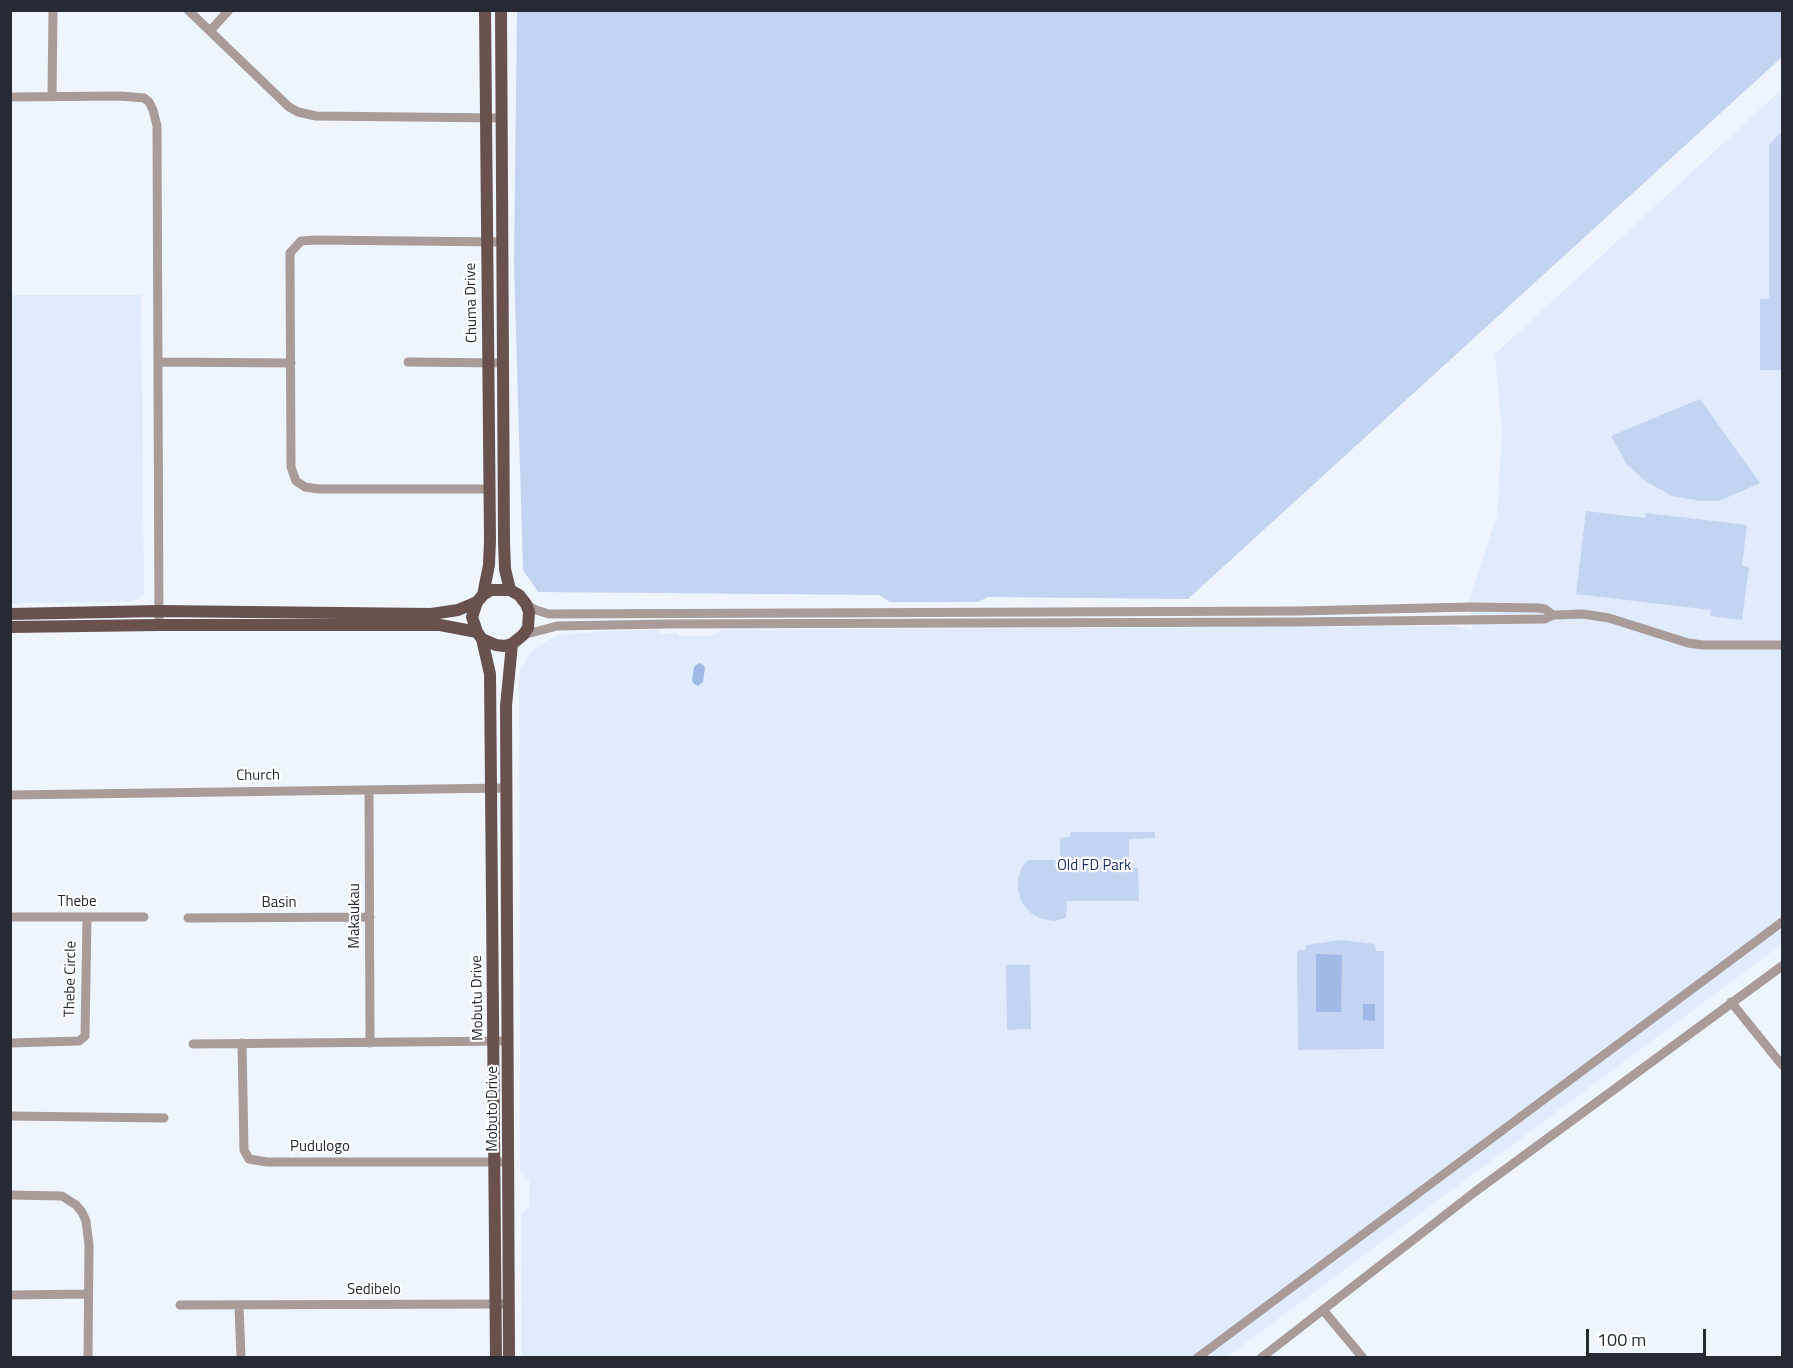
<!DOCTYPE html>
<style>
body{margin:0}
#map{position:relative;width:1793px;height:1368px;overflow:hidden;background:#eff5ff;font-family:"Titillium Web",sans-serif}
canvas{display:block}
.frame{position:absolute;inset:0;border:12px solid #252a33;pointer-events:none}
.scale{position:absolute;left:1586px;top:1329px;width:120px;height:27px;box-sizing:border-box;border:3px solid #252a33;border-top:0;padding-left:8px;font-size:18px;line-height:21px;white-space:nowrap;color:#252a33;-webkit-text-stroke:4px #fff;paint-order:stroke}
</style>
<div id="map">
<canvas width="1793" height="1368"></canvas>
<div class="frame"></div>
<div class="scale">100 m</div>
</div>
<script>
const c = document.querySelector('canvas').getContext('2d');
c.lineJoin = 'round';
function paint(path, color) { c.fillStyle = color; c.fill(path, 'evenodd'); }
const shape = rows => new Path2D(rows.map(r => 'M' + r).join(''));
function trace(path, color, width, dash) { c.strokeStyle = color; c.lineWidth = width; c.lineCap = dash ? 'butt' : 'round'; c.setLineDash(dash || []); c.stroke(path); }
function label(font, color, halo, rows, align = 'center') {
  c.font = font + ' "Titillium Web",sans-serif'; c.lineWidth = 4.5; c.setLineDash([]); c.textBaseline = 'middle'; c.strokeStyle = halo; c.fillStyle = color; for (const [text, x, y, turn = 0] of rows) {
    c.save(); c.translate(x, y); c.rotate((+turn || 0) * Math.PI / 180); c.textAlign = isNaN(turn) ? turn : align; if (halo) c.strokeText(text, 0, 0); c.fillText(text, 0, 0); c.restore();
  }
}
paint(shape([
 [1782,89,1782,944,1227,1357,522,1357,521,1215,529,1207,530,1184,528,1179,520,1171,519,682,521,668,531,652,551,638,562,635,607,631,658,630,661,634,677,633,678,636,710,636,723,630,1454,626,1472,630,1470,598,1497,515,1502,432,1495,354],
 [10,295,141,295,144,595,132,602,11,603]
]), '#e1ebfe');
paint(shape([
 [1782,10,1782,57,1188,599,988,597,978,602,890,602,879,595,538,592,523,570,514,264,517,11],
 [1782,131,1782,370,1760,370,1760,299,1769,298,1769,145],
 [1700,399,1760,483,1719,501,1700,501,1672,496,1647,482,1627,465,1611,436],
 [1586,511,1645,518,1646,513,1747,525,1742,566,1749,567,1742,620,1710,616,1711,610,1576,594],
 [1071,832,1155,832,1155,838,1129,839,1129,868,1138,868,1139,901,1067,901,1066,918,1054,921,1042,919,1031,913,1022,903,1018,891,1018,879,1022,867,1028,860,1060,860,1060,838,1070,837],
 [1341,940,1375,944,1376,951,1384,951,1384,1049,1298,1050,1297,950,1305,950,1306,945],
 [1006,965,1030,965,1031,1029,1007,1030]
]), '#c3d3f2');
paint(shape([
 [699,663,703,665,705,668,703,682,698,686,694,684,692,680,694,667],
 [1316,954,1342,955,1341,1012,1316,1012],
 [1363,1004,1375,1004,1375,1021,1363,1020]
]), '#a1b9e6');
trace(shape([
 [188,10,289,107,298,112,316,116,501,118],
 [210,31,229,10],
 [10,97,120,96,144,98,149,102,153,110,157,126,159,625],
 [52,97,53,10],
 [159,362,291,363],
 [408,362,503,363],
 [489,489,318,489,305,487,296,481,291,467,290,253,301,241,315,240,502,242],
 [526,604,536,610,549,614,1298,611,1471,607,1538,608,1545,609,1553,615],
 [523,635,557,626,665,624,1298,622,1545,619,1553,615,1583,614,1609,618,1688,643,1703,645,1782,645],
 [369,790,370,1043],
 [10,795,506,788],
 [10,917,144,917],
 [188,918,370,917],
 [1731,1002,1782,1065],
 [10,1043,79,1041,85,1036,87,918],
 [242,1043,244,1150,249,1159,267,1162,508,1162],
 [193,1044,507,1041],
 [10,1116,164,1118],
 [10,1195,62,1196,76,1205,82,1212,86,1221,89,1245,88,1358],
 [10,1295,87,1294],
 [180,1305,509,1304],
 [239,1306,241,1358],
 [1323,1310,1363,1358],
 [1197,1358,1782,922],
 [1261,1358,1476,1191,1782,966]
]), '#a89b98', 9);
trace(shape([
 [501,10,504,542,505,569,510,590],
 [483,595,489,565,490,540,485,10],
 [10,614,159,611,431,614,458,610,477,602],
 [10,627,159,625,440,625,477,632],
 [482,639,496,645,504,646,512,644,523,635,528,628,529,612,526,604,519,595,510,590,491,590,483,595,477,602,472,617,477,632,482,639,490,674,496,1358],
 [509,1358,506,706,512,644]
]), '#69524e', 12);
label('15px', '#252a33', '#fff', [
 ["Chuma Drive",472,303,-91],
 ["Church",258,776,-1],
 ["Thebe",77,902],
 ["Basin",279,903],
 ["Makaukau",355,916,-90],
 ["Thebe Circle",71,979,-89],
 ["Mobutu Drive",478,998,-91],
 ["Mobuto Drive",493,1109,-90],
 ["Pudulogo",320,1147],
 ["Sedibelo",374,1290]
]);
label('15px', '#183167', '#fff', [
 ["Old FD Park",1094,866]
]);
</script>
